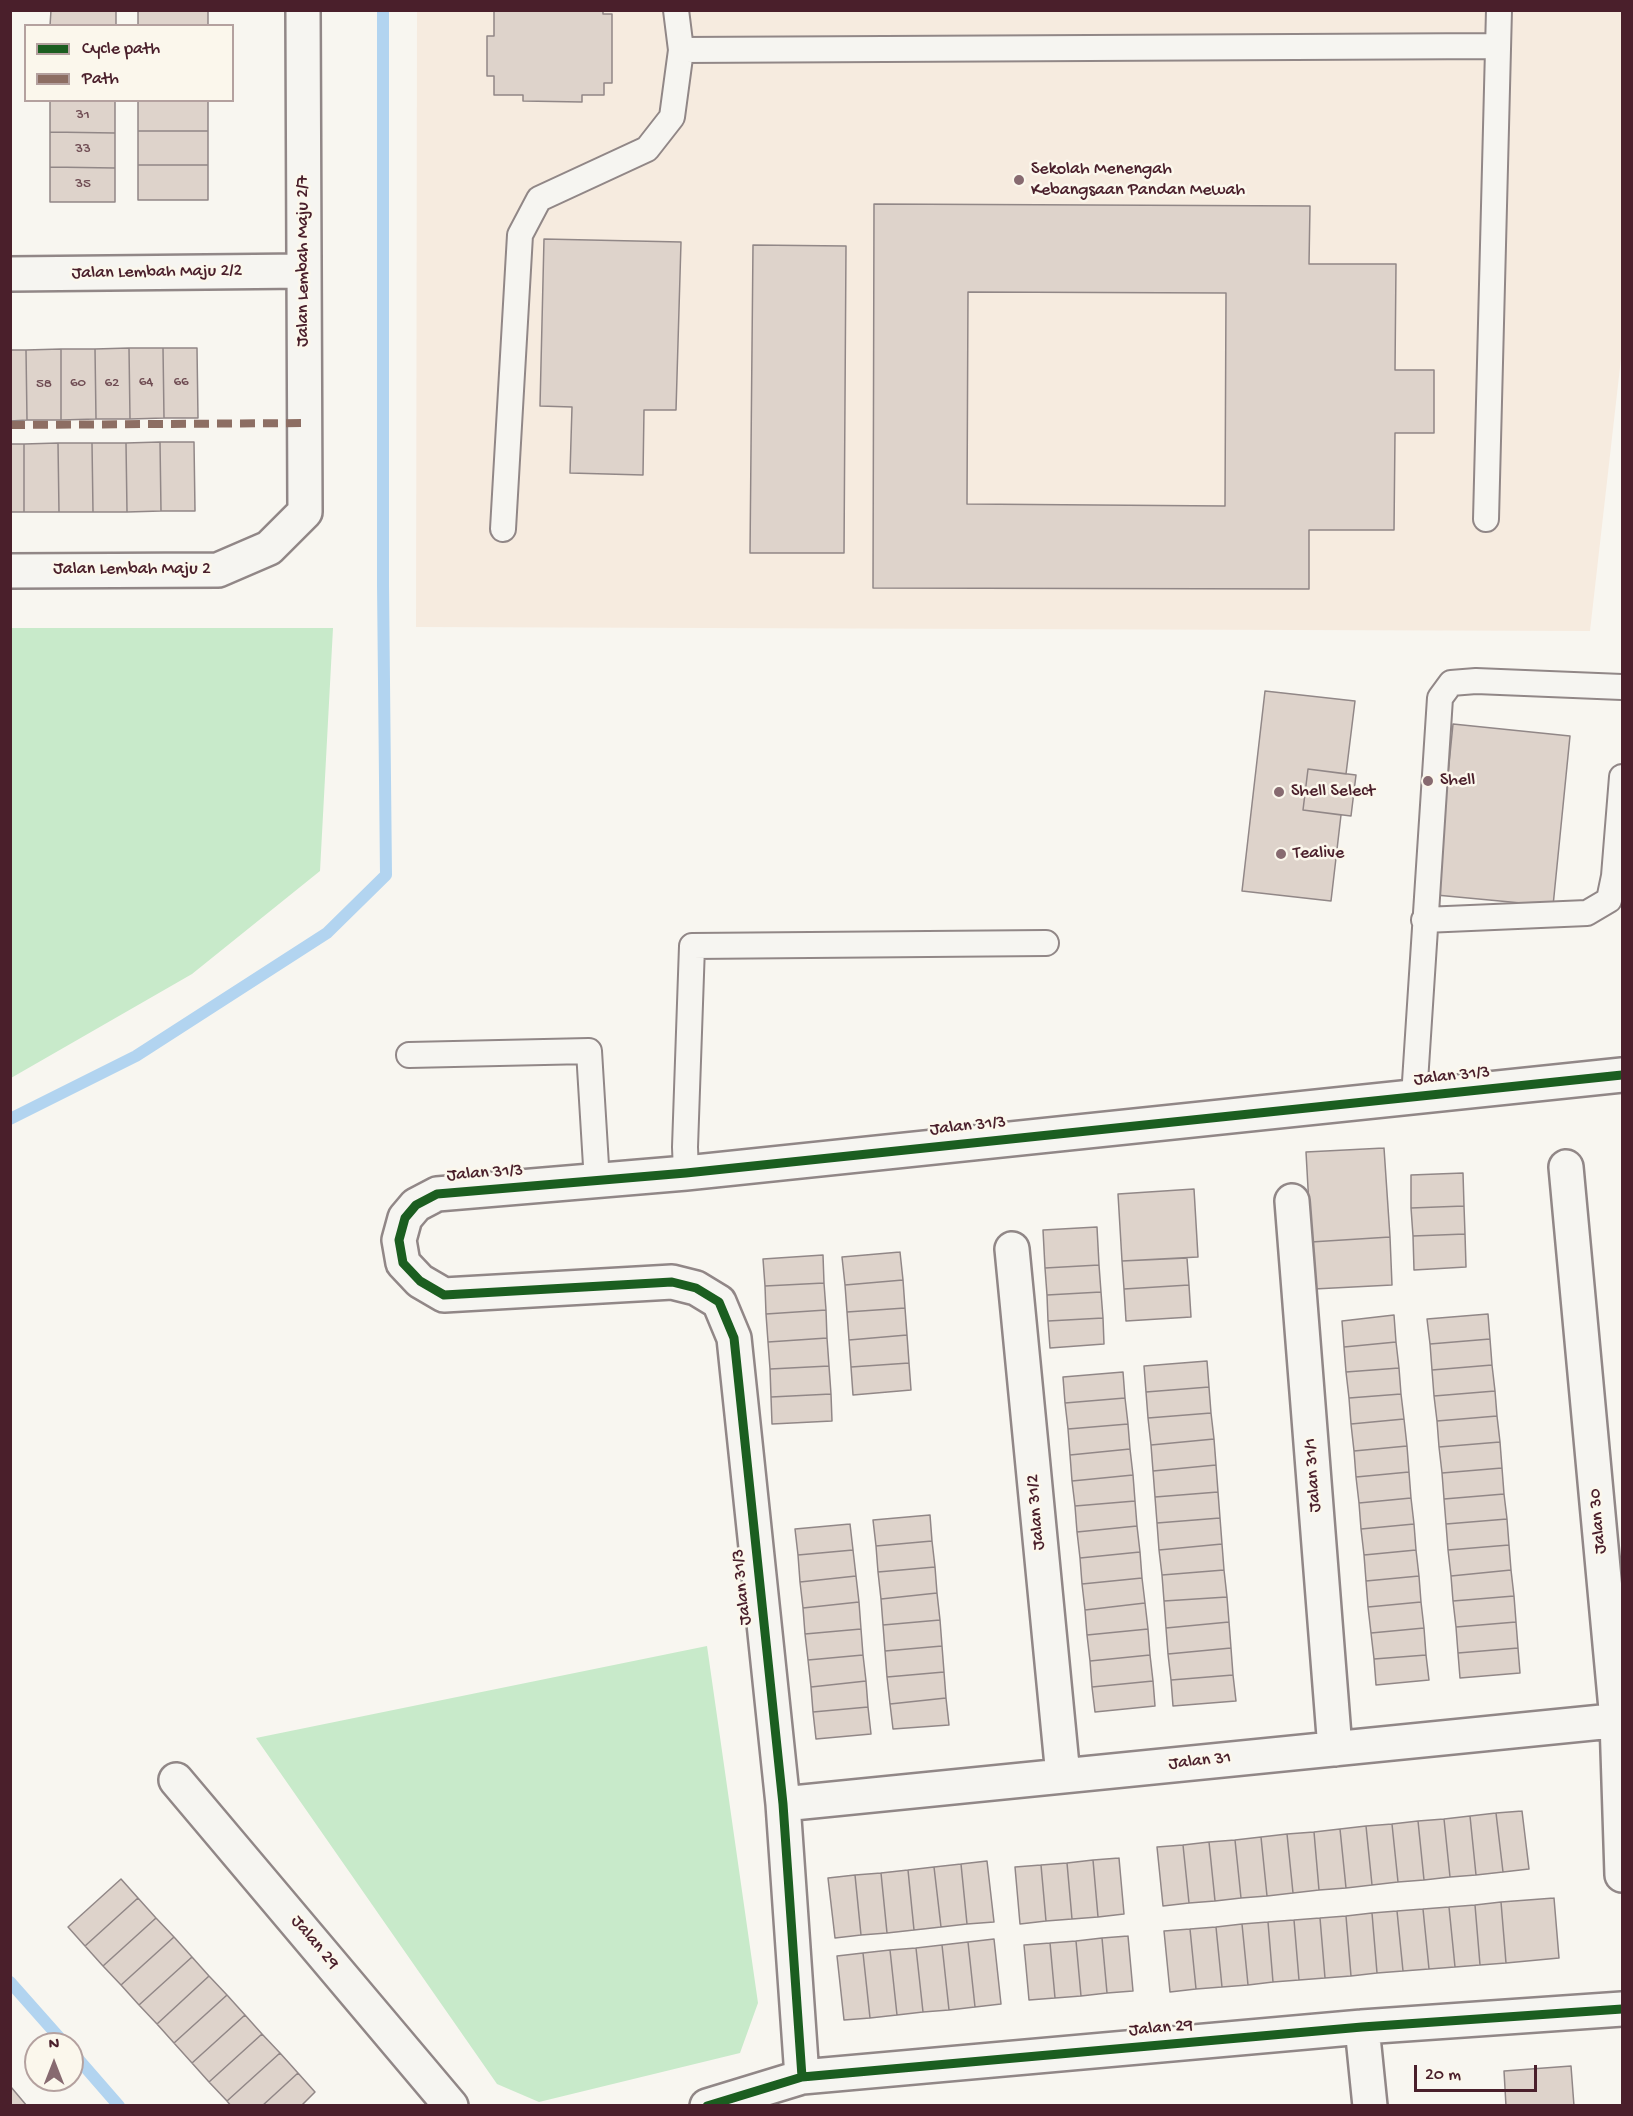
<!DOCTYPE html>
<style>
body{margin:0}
#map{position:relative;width:1633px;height:2116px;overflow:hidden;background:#f8f6f0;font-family:"Gochi Hand",sans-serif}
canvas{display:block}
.frame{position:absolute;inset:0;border:12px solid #4a1f2b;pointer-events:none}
.legend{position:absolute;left:24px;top:24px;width:210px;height:78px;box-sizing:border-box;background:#fbf7ec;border:2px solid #b4a19f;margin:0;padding:8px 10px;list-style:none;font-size:18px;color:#4a1f2b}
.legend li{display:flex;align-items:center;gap:12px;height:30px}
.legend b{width:30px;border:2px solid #b4a19f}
.north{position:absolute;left:24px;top:2032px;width:60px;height:60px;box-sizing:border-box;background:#fbf7ec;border:2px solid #b4a19f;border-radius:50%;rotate:0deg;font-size:16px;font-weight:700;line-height:24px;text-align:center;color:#4a1f2b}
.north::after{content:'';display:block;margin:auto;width:21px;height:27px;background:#876a70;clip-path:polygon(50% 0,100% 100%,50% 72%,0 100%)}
.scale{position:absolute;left:1414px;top:2065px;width:123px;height:27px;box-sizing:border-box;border:3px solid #4a1f2b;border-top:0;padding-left:8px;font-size:18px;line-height:21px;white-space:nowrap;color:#4a1f2b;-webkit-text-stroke:4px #fbf7ec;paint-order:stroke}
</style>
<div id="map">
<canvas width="1633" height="2116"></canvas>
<div class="frame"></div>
<ul class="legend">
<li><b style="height:8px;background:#1b5e20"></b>Cycle path</li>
<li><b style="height:8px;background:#8d6e63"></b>Path</li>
</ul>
<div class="north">N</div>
<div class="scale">20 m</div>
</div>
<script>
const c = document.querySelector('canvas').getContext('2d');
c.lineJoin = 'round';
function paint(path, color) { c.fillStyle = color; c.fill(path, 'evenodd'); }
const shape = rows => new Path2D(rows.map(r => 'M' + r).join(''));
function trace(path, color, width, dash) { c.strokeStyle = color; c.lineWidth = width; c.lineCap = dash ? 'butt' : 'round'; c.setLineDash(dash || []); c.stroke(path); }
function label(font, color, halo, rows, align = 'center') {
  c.font = font + ' "Gochi Hand",sans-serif'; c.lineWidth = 5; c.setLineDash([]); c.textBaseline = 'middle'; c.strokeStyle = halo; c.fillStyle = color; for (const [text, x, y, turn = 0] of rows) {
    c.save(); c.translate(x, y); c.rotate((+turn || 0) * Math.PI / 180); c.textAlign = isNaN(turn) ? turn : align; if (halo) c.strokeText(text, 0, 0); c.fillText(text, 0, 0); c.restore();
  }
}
paint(shape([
 [417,11,1622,11,1622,350,1590,631,416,627]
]), '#f6ebdf');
paint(shape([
 [11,628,333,628,320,871,192,974,11,1078],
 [707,1646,758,2003,740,2053,539,2102,497,2084,256,1738]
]), '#c8eaca');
trace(shape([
 [10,1119,136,1056,327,933,386,875,383,585,383,10],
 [10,1982,65,2044],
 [72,2052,119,2106]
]), '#b2d4f0', 12);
const building = shape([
 [51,10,116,10,116,26,50,26,51,10],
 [138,10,208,10,208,26,138,26,138,10],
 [494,10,603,10,603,14,612,14,612,83,604,83,604,95,582,95,582,102,523,101,523,95,494,95,494,76,487,76,487,36,494,36,494,10],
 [50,100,115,100,115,133,50,132,50,100],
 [138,100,208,100,208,131,138,131,138,100],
 [138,131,208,131,208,165,138,165,138,131],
 [50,132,115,133,115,168,50,167,50,132],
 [138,165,208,165,208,200,138,200,138,165],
 [50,167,115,168,115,202,50,202,50,167],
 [874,204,1310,206,1309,264,1396,264,1395,370,1434,370,1434,433,1395,433,1394,530,1309,530,1309,589,873,588,874,204],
 [968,292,1226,293,1225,506,967,504,968,292],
 [544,239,681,242,676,410,644,410,643,475,570,473,572,407,540,406,544,239],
 [753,245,846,246,844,553,750,553,753,245],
 [129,348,163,348,164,418,130,419,129,348],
 [129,348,130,419,96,419,95,349,129,348],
 [163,348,197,348,198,418,164,418,163,348],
 [61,349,95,349,96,419,61,420,61,349],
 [61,349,61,420,27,420,26,350,61,349],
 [10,350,26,350,27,420,10,421,10,350],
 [160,442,194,442,195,511,161,511,160,442],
 [160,442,161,511,127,512,126,443,160,442],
 [58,443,92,443,93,512,59,512,58,443],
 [58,443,59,512,24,512,24,444,58,443],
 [92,443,126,443,127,512,93,512,92,443],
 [10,444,24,444,24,512,10,512,10,444],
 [1265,691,1355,701,1346,774,1308,769,1303,810,1341,815,1331,901,1242,891,1265,691],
 [1453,724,1570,736,1553,906,1436,895,1453,724],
 [1308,769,1356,775,1351,816,1303,810,1308,769],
 [1384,1148,1390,1237,1311,1242,1306,1152,1384,1148],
 [1463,1173,1464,1206,1411,1208,1411,1175,1463,1173],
 [1194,1189,1198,1257,1122,1261,1118,1194,1194,1189],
 [1464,1206,1465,1234,1413,1236,1411,1208,1464,1206],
 [1097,1227,1099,1265,1045,1268,1043,1230,1097,1227],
 [1465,1234,1466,1267,1414,1270,1413,1236,1465,1234],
 [1390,1237,1392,1285,1314,1289,1311,1242,1390,1237],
 [900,1252,903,1280,845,1285,842,1257,900,1252],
 [823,1255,824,1283,765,1286,763,1259,823,1255],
 [1187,1258,1189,1285,1124,1289,1122,1261,1187,1258],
 [1099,1265,1101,1292,1047,1295,1045,1268,1099,1265],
 [903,1280,905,1308,847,1312,845,1285,903,1280],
 [824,1283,826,1310,766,1314,765,1286,824,1283],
 [1189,1285,1191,1317,1126,1321,1124,1289,1189,1285],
 [1101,1292,1103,1318,1048,1321,1047,1295,1101,1292],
 [905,1308,907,1335,849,1340,847,1312,905,1308],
 [826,1310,827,1338,768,1342,766,1314,826,1310],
 [1488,1314,1490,1339,1430,1344,1427,1319,1488,1314],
 [1394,1315,1396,1342,1344,1347,1342,1321,1394,1315],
 [1103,1318,1104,1344,1050,1348,1048,1321,1103,1318],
 [907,1335,909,1363,851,1367,849,1340,907,1335],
 [827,1338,829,1366,770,1369,768,1342,827,1338],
 [1490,1339,1492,1365,1432,1370,1430,1344,1490,1339],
 [1396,1342,1399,1368,1346,1372,1344,1347,1396,1342],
 [1207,1361,1209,1387,1146,1392,1144,1366,1207,1361],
 [909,1363,911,1390,853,1395,851,1367,909,1363],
 [1492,1365,1495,1391,1434,1396,1432,1370,1492,1365],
 [829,1366,831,1394,771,1397,770,1369,829,1366],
 [1399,1368,1401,1394,1349,1398,1346,1372,1399,1368],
 [1123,1372,1125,1398,1065,1403,1063,1377,1123,1372],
 [1209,1387,1211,1413,1148,1418,1146,1392,1209,1387],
 [1495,1391,1497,1416,1437,1421,1434,1396,1495,1391],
 [831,1394,832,1421,772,1424,771,1397,831,1394],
 [1401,1394,1404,1419,1351,1424,1349,1398,1401,1394],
 [1125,1398,1128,1424,1068,1429,1065,1403,1125,1398],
 [1211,1413,1214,1439,1151,1445,1148,1418,1211,1413],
 [1497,1416,1500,1442,1439,1447,1437,1421,1497,1416],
 [1404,1419,1407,1446,1354,1451,1351,1424,1404,1419],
 [1128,1424,1130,1449,1070,1455,1068,1429,1128,1424],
 [1214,1439,1216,1465,1153,1471,1151,1445,1214,1439],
 [1500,1442,1502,1468,1442,1473,1439,1447,1500,1442],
 [1407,1446,1409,1472,1356,1477,1354,1451,1407,1446],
 [1130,1449,1133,1475,1072,1481,1070,1455,1130,1449],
 [1216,1465,1218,1492,1155,1497,1153,1471,1216,1465],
 [1502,1468,1504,1494,1444,1499,1442,1473,1502,1468],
 [1409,1472,1411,1498,1359,1503,1356,1477,1409,1472],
 [1133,1475,1135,1501,1075,1506,1072,1481,1133,1475],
 [1218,1492,1220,1518,1157,1523,1155,1497,1218,1492],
 [1504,1494,1507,1519,1446,1524,1444,1499,1504,1494],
 [1411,1498,1414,1524,1361,1529,1359,1503,1411,1498],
 [1135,1501,1137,1526,1077,1532,1075,1506,1135,1501],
 [930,1515,932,1541,876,1546,873,1520,930,1515],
 [1220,1518,1222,1544,1159,1550,1157,1523,1220,1518],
 [1507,1519,1509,1545,1448,1550,1446,1524,1507,1519],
 [850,1524,853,1550,798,1555,795,1529,850,1524],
 [1414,1524,1416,1550,1364,1555,1361,1529,1414,1524],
 [1137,1526,1140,1552,1080,1558,1077,1532,1137,1526],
 [932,1541,935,1567,878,1572,876,1546,932,1541],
 [1222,1544,1224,1570,1162,1575,1159,1550,1222,1544],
 [1509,1545,1511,1570,1451,1576,1448,1550,1509,1545],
 [853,1550,856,1576,800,1582,798,1555,853,1550],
 [1416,1550,1419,1576,1366,1581,1364,1555,1416,1550],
 [1140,1552,1142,1578,1082,1584,1080,1558,1140,1552],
 [935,1567,937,1593,881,1599,878,1572,935,1567],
 [1224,1570,1227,1597,1164,1601,1162,1575,1224,1570],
 [1511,1570,1514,1596,1453,1601,1451,1576,1511,1570],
 [856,1576,859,1602,803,1608,800,1582,856,1576],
 [1419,1576,1421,1602,1368,1607,1366,1581,1419,1576],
 [1142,1578,1145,1603,1085,1610,1082,1584,1142,1578],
 [937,1593,940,1620,883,1625,881,1599,937,1593],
 [1514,1596,1516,1622,1456,1627,1453,1601,1514,1596],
 [1227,1597,1229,1622,1166,1628,1164,1601,1227,1597],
 [859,1602,861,1629,805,1634,803,1608,859,1602],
 [1421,1602,1424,1628,1371,1633,1368,1607,1421,1602],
 [1145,1603,1148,1629,1087,1635,1085,1610,1145,1603],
 [940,1620,942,1646,885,1651,883,1625,940,1620],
 [1229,1622,1231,1648,1168,1654,1166,1628,1229,1622],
 [1516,1622,1518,1648,1458,1653,1456,1627,1516,1622],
 [1424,1628,1426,1655,1374,1659,1371,1633,1424,1628],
 [861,1629,863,1655,808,1660,805,1634,861,1629],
 [1148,1629,1150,1655,1090,1661,1087,1635,1148,1629],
 [942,1646,944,1672,887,1677,885,1651,942,1646],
 [1231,1648,1233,1675,1171,1680,1168,1654,1231,1648],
 [1518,1648,1520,1673,1460,1678,1458,1653,1518,1648],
 [863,1655,866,1681,811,1687,808,1660,863,1655],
 [1150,1655,1153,1681,1092,1687,1090,1661,1150,1655],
 [1426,1655,1429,1680,1376,1685,1374,1659,1426,1655],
 [944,1672,946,1698,890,1704,887,1677,944,1672],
 [1233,1675,1236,1701,1173,1706,1171,1680,1233,1675],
 [866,1681,868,1707,813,1712,811,1687,866,1681],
 [1153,1681,1155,1706,1095,1712,1092,1687,1153,1681],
 [946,1698,949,1725,893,1729,890,1704,946,1698],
 [868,1707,871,1734,816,1739,813,1712,868,1707],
 [1522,1811,1529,1869,1503,1872,1496,1813,1522,1811],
 [1496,1813,1503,1872,1476,1875,1470,1816,1496,1813],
 [1470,1816,1476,1875,1450,1877,1444,1819,1470,1816],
 [1444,1819,1450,1877,1424,1880,1418,1821,1444,1819],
 [1418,1821,1424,1880,1398,1882,1392,1824,1418,1821],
 [1392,1824,1398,1882,1372,1885,1366,1826,1392,1824],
 [1366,1826,1372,1885,1346,1888,1340,1829,1366,1826],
 [1340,1829,1346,1888,1319,1890,1314,1832,1340,1829],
 [1314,1832,1319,1890,1293,1893,1287,1834,1314,1832],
 [1287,1834,1293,1893,1267,1896,1261,1837,1287,1834],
 [1261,1837,1267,1896,1241,1898,1235,1840,1261,1837],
 [1235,1840,1241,1898,1215,1901,1209,1842,1235,1840],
 [1209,1842,1215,1901,1189,1903,1183,1845,1209,1842],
 [1183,1845,1189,1903,1163,1906,1157,1847,1183,1845],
 [1119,1858,1124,1914,1098,1917,1093,1860,1119,1858],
 [1093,1860,1098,1917,1072,1919,1067,1863,1093,1860],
 [987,1861,994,1922,967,1924,961,1864,987,1861],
 [1067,1863,1072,1919,1046,1921,1041,1865,1067,1863],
 [961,1864,967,1924,941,1927,934,1867,961,1864],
 [1041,1865,1046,1921,1020,1924,1015,1867,1041,1865],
 [934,1867,941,1927,914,1930,908,1870,934,1867],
 [908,1870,914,1930,887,1933,881,1873,908,1870],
 [881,1873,887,1933,861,1935,855,1875,881,1873],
 [855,1875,861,1935,835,1938,828,1878,855,1875],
 [121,1879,138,1898,85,1946,68,1927,121,1879],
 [138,1898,156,1918,103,1966,85,1946,138,1898],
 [1554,1898,1559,1958,1506,1963,1501,1902,1554,1898],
 [1501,1902,1506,1963,1480,1965,1475,1905,1501,1902],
 [1475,1905,1480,1965,1455,1967,1449,1907,1475,1905],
 [1449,1907,1455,1967,1429,1969,1423,1909,1449,1907],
 [1423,1909,1429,1969,1403,1971,1397,1911,1423,1909],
 [1397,1911,1403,1971,1377,1973,1372,1913,1397,1911],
 [1372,1913,1377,1973,1351,1976,1346,1916,1372,1913],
 [1346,1916,1351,1976,1325,1978,1320,1918,1346,1916],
 [156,1918,174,1937,121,1985,103,1966,156,1918],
 [1320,1918,1325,1978,1299,1980,1294,1920,1320,1918],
 [1294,1920,1299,1980,1273,1982,1268,1922,1294,1920],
 [1268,1922,1273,1982,1248,1985,1242,1924,1268,1922],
 [1242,1924,1248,1985,1222,1987,1216,1927,1242,1924],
 [1216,1927,1222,1987,1196,1989,1190,1929,1216,1927],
 [1190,1929,1196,1989,1170,1992,1164,1931,1190,1929],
 [1128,1936,1133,1991,1107,1993,1102,1938,1128,1936],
 [174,1937,192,1957,139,2005,121,1985,174,1937],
 [1102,1938,1107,1993,1081,1996,1076,1941,1102,1938],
 [994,1939,1001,2004,975,2007,968,1942,994,1939],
 [1076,1941,1081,1996,1055,1998,1050,1943,1076,1941],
 [968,1942,975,2007,949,2010,942,1945,968,1942],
 [1050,1943,1055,1998,1029,2000,1024,1945,1050,1943],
 [942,1945,949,2010,923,2012,916,1948,942,1945],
 [916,1948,923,2012,897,2015,890,1950,916,1948],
 [890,1950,897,2015,870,2018,863,1953,890,1950],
 [863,1953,870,2018,844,2020,837,1956,863,1953],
 [192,1957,209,1976,157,2024,139,2005,192,1957],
 [209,1976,227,1995,174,2043,157,2024,209,1976],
 [227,1995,245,2015,192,2063,174,2043,227,1995],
 [245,2015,262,2034,209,2082,192,2063,245,2015],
 [262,2034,280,2053,227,2101,209,2082,262,2034],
 [280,2053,298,2073,262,2106,231,2106,227,2101,280,2053],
 [1571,2066,1574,2106,1506,2106,1504,2071,1571,2066],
 [298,2073,315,2092,301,2106,262,2106,298,2073],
 [11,2087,27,2106,10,2106,11,2087]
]);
paint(building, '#ded3cb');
trace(building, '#918787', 1.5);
const service = shape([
 [676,10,681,50,1498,46],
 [1486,519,1499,10],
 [503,529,520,235,539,199,647,149,672,117,681,50],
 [1424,920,1587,913,1609,900,1614,876,1622,777],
 [409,1055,589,1051,597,1182],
 [1414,1097,1440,698,1451,683,1476,681,1622,687],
 [686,1173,685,1147,692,946,1046,943]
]);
const minor = shape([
 [10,274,304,271],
 [10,571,218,570,269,548,305,512,303,10],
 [1566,1167,1617,1720,1622,1875],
 [1292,1201,1335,1749],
 [1012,1249,1063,1776],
 [176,1780,451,2106],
 [783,1804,1622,1720],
 [1362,2027,1370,2106],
 [802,2077,783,1804,734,1338,719,1302,696,1288,672,1282,444,1295,420,1281,403,1263,399,1240,405,1218,416,1205,437,1194,686,1173,1622,1075],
 [707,2106,802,2077,1362,2027,1622,2009]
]);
trace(service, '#918787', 28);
trace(minor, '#918787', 38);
trace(service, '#f6f5f1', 24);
trace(minor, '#f6f5f1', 33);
trace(shape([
 [10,425,305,423]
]), '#8d6e63', 8, [15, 8]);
trace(shape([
 [802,2077,783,1804,734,1338,719,1302,696,1288,672,1282,444,1295,420,1281,403,1263,399,1240,405,1218,416,1205,437,1194,686,1173,1622,1075],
 [707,2106,802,2077,1362,2027,1622,2009]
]), '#1b5e20', 9);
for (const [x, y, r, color] of [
 [1019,180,6,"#876a70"],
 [1428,781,6,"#876a70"],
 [1279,792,6,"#876a70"],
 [1281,854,6,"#876a70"]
]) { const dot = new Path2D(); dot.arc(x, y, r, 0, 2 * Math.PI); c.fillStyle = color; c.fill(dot); trace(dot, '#fbf7ec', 2); }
label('15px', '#6f4c53', null, [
 ["31",83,116],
 ["33",83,150],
 ["35",83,185],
 ["64",146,383],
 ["66",181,383],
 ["60",78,384],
 ["62",112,384],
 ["58",44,385]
]);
label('18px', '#4a1f2b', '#fbf7ec', [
 ["Sekolah Menengah",1031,170],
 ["Kebangsaan Pandan Mewah",1031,191],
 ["Shell",1440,781],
 ["Shell Select",1291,792],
 ["Tealive",1293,854]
], 'left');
label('18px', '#4a1f2b', '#fbf7ec', [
 ["Jalan Lembah Maju 2/7",304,261,-90],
 ["Jalan Lembah Maju 2/2",157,273,-1],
 ["Jalan Lembah Maju 2",132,570],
 ["Jalan 31/3",1452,1077,-6],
 ["Jalan 31/3",968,1127,-6],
 ["Jalan 31/3",485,1174,-4],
 ["Jalan 31/1",1314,1475,-94],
 ["Jalan 31/2",1037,1512,-95],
 ["Jalan 30",1599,1521,-95],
 ["Jalan 31/3",743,1587,-96],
 ["Jalan 31",1200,1762,-6],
 ["Jalan 29",314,1943,50],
 ["Jalan 29",1161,2029,-5]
]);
</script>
